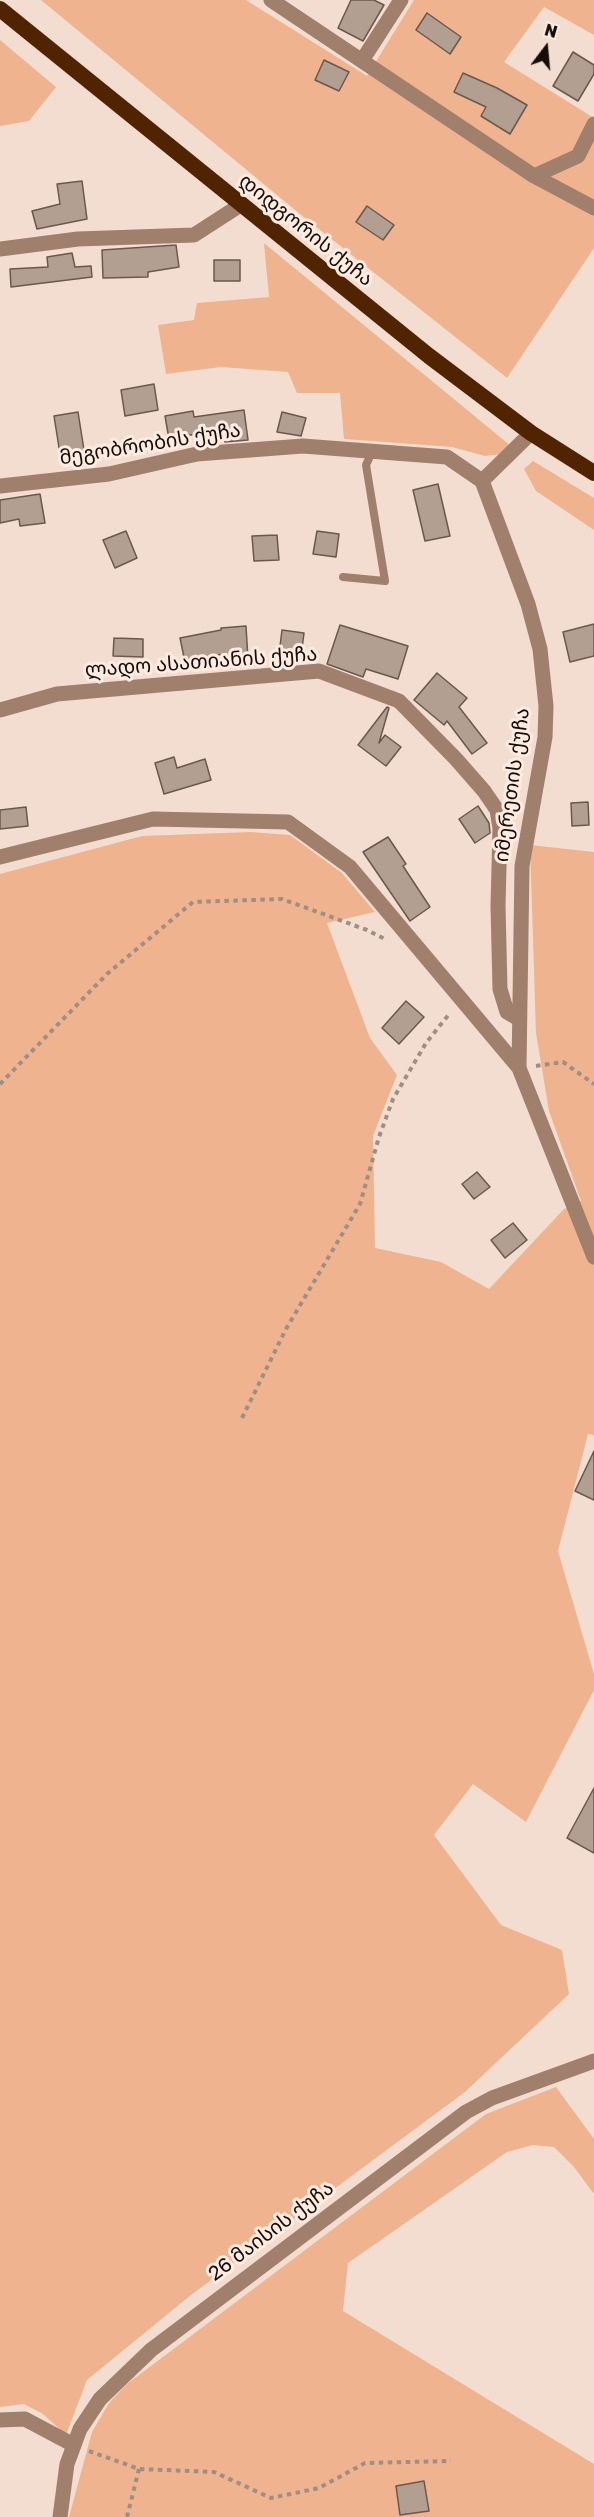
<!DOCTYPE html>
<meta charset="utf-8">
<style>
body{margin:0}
#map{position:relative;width:594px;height:2517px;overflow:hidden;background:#f3ddd0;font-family:"Golos Text",sans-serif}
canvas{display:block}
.north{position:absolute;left:516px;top:18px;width:60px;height:60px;-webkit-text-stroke:4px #fdebe1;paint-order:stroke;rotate:16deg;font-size:16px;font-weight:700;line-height:24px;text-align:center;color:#150d09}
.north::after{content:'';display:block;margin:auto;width:21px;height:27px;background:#150d09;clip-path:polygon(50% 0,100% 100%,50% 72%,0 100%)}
</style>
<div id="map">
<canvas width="594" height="2517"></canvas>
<div class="north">N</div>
</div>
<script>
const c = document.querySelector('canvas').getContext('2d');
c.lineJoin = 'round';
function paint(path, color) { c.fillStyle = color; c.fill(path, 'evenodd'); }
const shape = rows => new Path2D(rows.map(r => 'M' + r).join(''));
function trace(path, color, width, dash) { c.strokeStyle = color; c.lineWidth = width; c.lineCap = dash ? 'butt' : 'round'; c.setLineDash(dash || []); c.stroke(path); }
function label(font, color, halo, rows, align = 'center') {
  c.font = font + ' "Golos Text","Noto Sans Georgian",sans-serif'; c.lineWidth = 6; c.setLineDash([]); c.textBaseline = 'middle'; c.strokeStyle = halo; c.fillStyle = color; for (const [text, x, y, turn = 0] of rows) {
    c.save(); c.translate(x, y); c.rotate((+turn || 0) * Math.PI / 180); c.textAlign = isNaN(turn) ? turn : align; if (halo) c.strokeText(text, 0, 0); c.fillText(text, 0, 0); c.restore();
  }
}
paint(shape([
 [41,0,246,0,367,76,414,0,594,0,594,35,544,7,504,62,594,118,594,248,507,378,300,214],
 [0,40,56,87,29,121,0,126],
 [264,243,511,446,502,454,485,456,452,447,344,439,340,393,297,393,288,372,221,367,166,374,158,325,194,320,197,303,269,297],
 [533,461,594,498,594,530,536,491,524,469],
 [251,832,290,835,342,873,375,912,327,923,370,1038,397,1075,373,1136,375,1248,441,1262,489,1289,564,1209,581,1201,549,1111,536,1033,530,845,594,852,594,1435,588,1434,558,1551,594,1674,594,1690,526,1822,473,1784,434,1835,501,1925,562,1950,569,1994,465,2092,191,2295,87,2380,66,2435,43,2414,24,2404,0,2407,0,874,142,836],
 [556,2087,594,2139,594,2194,574,2167,554,2147,533,2145,507,2152,348,2263,343,2311,594,2464,594,2517,69,2517,92,2432,109,2403,127,2384,486,2114]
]), '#f0b38f');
const building = shape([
 [351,0,374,0,384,5,363,41,338,28,351,0],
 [427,13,461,37,450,54,416,30,427,13],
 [573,52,594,65,594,74,578,101,553,86,573,52],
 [324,60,349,72,339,91,315,80,324,60],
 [463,73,497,88,527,105,510,134,481,116,486,107,454,92,463,73],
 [82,181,87,219,37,229,32,211,60,204,57,184,82,181],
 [367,206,394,225,383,240,356,222,367,206],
 [176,245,179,267,148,272,148,277,103,278,102,250,176,245],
 [72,253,75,267,91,266,92,277,11,287,10,269,48,267,47,257,72,253],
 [214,260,240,260,240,281,214,281,214,260],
 [154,384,158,410,125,416,121,390,154,384],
 [244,410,248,440,225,442,223,429,169,439,165,416,193,411,194,417,244,410],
 [78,412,84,450,60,454,54,416,78,412],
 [282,412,306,418,301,436,277,432,282,412],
 [438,484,450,536,425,541,413,490,438,484],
 [40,494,45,523,20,526,19,519,0,523,0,500,40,494],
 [126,531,137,558,115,568,103,540,126,531],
 [317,531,339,534,336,557,313,554,317,531],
 [277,535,279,560,254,561,252,536,277,535],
 [594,624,594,656,570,662,563,632,594,624],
 [340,625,408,646,398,679,366,669,363,677,327,664,340,625],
 [246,626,248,659,224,660,223,654,185,662,180,638,221,630,221,628,246,626],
 [282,630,304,633,301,657,279,654,282,630],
 [114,638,143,639,143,657,113,656,114,638],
 [437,673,467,698,459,707,487,743,472,754,447,721,444,725,414,700,437,673],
 [387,707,389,708,379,743,385,735,401,747,386,766,358,745,387,707],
 [174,757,177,768,205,759,211,780,164,794,155,763,174,757],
 [588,802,589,825,572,826,571,803,588,802],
 [478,806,489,823,490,833,475,843,459,819,478,806],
 [26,807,28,826,0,829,0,810,26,807],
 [388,837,406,864,403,866,430,907,410,921,363,852,388,837],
 [406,1001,424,1017,399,1044,382,1028,406,1001],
 [477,1172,490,1187,474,1199,462,1184,477,1172],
 [513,1223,527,1240,505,1258,491,1240,513,1223],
 [594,1451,594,1500,575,1491,594,1451],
 [594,1788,594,1853,567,1838,594,1788],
 [424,2481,429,2511,400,2515,396,2486,424,2481]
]);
paint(building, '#b39e92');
trace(building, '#6b584d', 1.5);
trace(shape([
 [536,1066,563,1062,594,1084],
 [0,1084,107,974,193,902,282,899,367,930,387,940],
 [242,1418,286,1329,360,1204,379,1137,393,1099,426,1043,450,1013],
 [89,2451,139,2469,214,2472,271,2498,319,2488,365,2463,451,2461],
 [127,2517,139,2469]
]), '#9f8e85', 4, [4.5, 4.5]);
trace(shape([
 [343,577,385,581,366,465,372,452]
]), '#a07f6c', 8);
trace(shape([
 [271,0,534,176,594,208],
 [363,59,401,0],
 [534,176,578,156,594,124],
 [0,249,78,239,194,235,242,204],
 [482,481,528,604,540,649,546,706,545,737,522,866,519,1068],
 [0,486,109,474,197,454,303,446,447,457,482,481,531,433],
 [0,710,57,694,319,671,399,701,456,759,484,791,497,810,500,828,498,906,500,989,507,1012,519,1019],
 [0,857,153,819,288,822,350,867,519,1068,594,1257],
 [0,2420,25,2419,74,2445]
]), '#a07f6c', 15);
trace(shape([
 [60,2517,67,2464,80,2429,100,2399,151,2350,466,2112,492,2098,594,2061]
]), '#a07f6c', 15);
trace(shape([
 [0,9,429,356,531,433,594,473]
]), '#502401', 16);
label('20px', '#150d09', '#fdebe1', [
 ["დიდგორის ქუჩა",306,230,39],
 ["მეგობრობის ქუჩა",150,444,-9],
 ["ლადო ასათიანის ქუჩა",201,662,-4],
 ["იმერეთის ქუჩა",512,785,-82],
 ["26 მაისის ქუჩა",271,2231,-37]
]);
</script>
